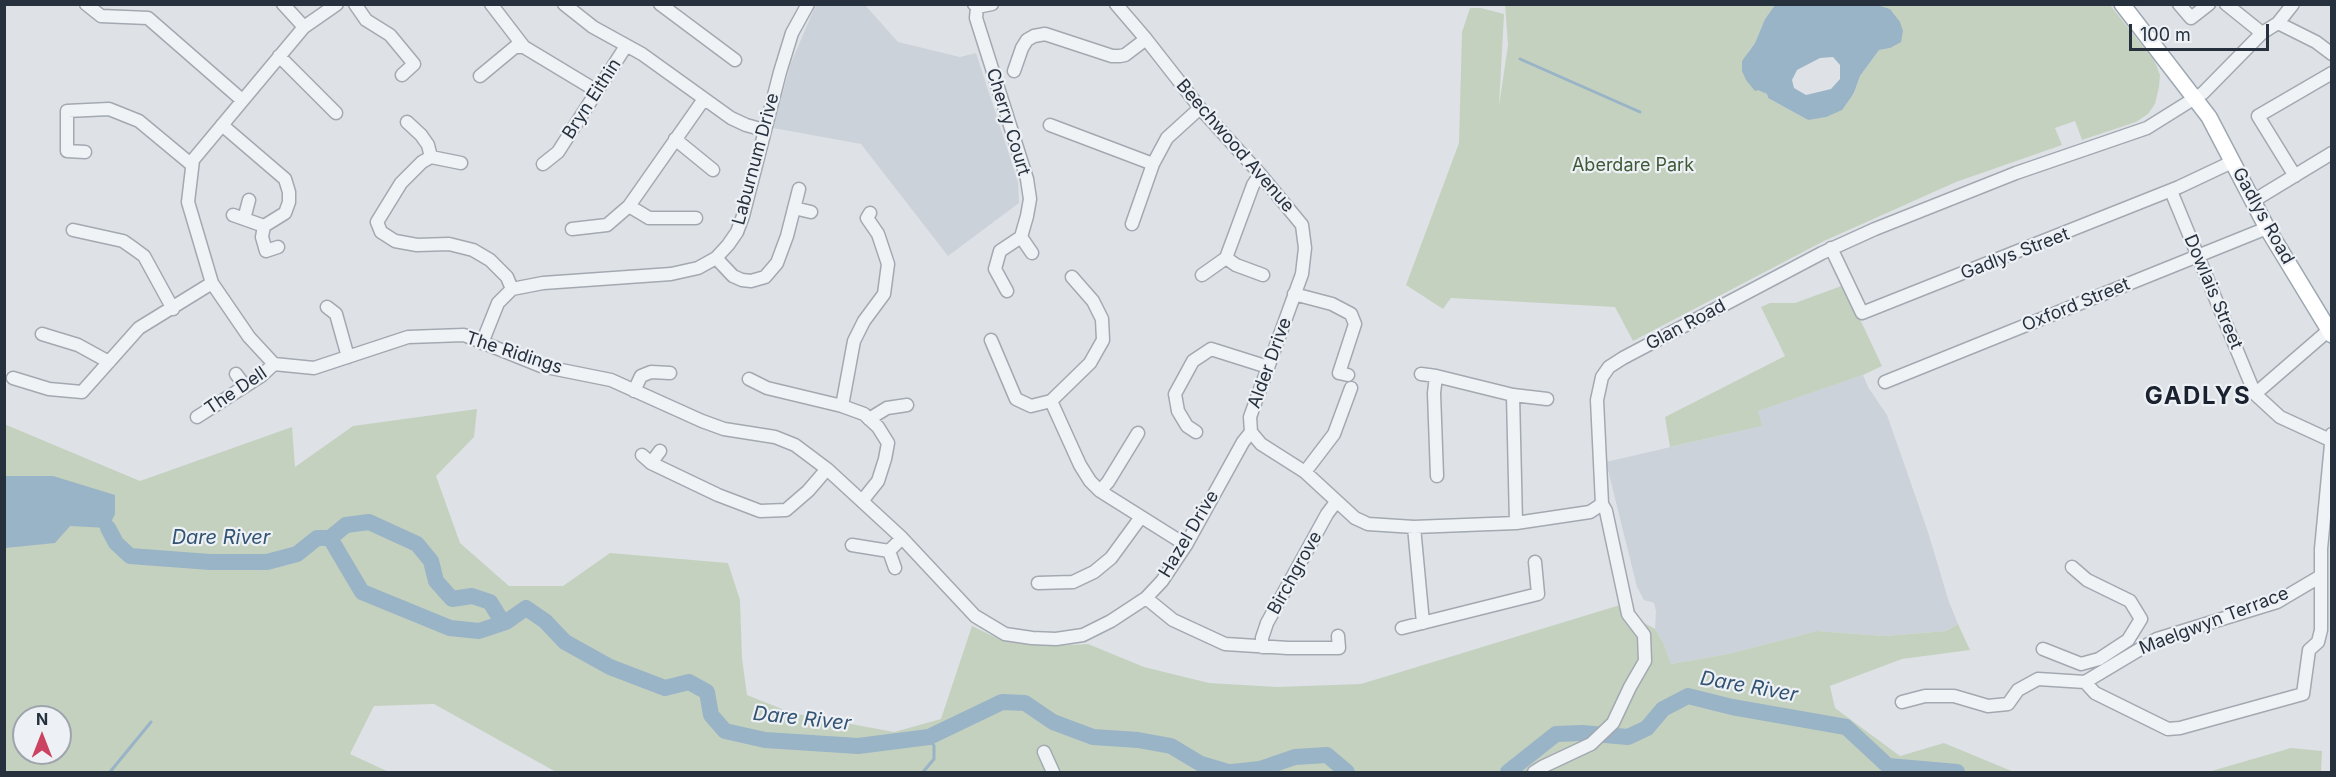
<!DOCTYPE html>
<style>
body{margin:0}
#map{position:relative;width:2336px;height:777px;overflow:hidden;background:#dee2e7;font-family:Inter,sans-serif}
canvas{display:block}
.frame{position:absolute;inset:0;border:6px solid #27313e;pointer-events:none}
.north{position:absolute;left:12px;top:705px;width:60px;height:60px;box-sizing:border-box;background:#edf1f5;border:2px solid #9ea4ac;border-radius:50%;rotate:0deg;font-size:16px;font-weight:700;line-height:24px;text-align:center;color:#27313e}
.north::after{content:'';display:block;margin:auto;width:21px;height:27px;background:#cc4362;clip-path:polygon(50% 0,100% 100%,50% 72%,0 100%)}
.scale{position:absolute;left:2129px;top:24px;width:140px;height:27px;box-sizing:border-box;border:3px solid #27313e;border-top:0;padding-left:8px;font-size:18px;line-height:21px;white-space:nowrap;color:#27313e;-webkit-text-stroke:4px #edf1f5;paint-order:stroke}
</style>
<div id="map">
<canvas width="2336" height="777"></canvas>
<div class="frame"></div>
<div class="north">N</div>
<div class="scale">100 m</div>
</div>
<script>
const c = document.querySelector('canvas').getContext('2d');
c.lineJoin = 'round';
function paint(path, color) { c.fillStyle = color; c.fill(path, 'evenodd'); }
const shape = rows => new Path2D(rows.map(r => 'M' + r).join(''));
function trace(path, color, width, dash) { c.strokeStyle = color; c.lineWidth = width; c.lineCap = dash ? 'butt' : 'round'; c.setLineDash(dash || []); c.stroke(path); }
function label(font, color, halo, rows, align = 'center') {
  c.font = font + ' Inter,sans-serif'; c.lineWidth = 4.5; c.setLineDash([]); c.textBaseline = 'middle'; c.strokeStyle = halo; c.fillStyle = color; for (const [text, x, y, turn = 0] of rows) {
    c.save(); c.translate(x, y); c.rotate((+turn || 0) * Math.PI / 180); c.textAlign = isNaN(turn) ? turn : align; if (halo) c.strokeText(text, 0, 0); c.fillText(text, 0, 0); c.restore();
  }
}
paint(shape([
 [818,4,865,5,898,42,960,57,976,53,1018,182,1019,203,948,256,861,144,773,128,791,63,814,9],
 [1863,375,1868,387,1887,415,1928,532,1949,602,1958,624,1946,631,1884,636,1817,631,1728,654,1671,664,1664,644,1655,629,1656,611,1654,603,1644,600,1637,587,1606,462,1761,426,1757,411]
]), '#ccd2d9');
paint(shape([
 [1505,4,1775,5,1765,19,1755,43,1748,52,1758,89,1767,94,1768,98,1808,120,1854,94,1860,76,1879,50,1890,48,1890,9,1874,5,2110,5,2155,62,2160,75,2159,87,2155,104,2148,114,2136,122,2082,140,2075,121,2055,128,2062,145,1956,182,1824,241,1633,341,1615,307,1451,298,1443,309,1406,285,1459,143,1462,32,1470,8,1481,8,1504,14,1499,106,1508,45],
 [1844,285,1882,366,1863,375,1758,411,1762,426,1670,447,1665,417,1785,356,1761,307,1770,303,1795,303],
 [477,409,474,437,436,476,460,543,509,586,563,586,610,553,728,563,740,600,742,658,747,695,792,713,894,732,941,719,972,626,1001,640,1052,646,1088,644,1144,667,1209,683,1277,687,1361,684,1620,605,1639,620,1655,629,1664,644,1671,664,1728,654,1817,631,1884,636,1946,631,1958,624,1970,650,1902,659,1830,686,1835,708,1900,756,1944,743,2014,772,556,772,434,704,374,706,350,754,389,772,5,772,4,424,140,481,292,427,295,467,353,426],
 [24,717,60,717,60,753,24,753],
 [2291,748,2322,751,2321,772,2208,772]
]), '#c5d1bf');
paint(shape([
 [1775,5,1874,4,1890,9,1900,22,1903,31,1901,42,1890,48,1879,50,1860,76,1854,93,1842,110,1826,117,1808,120,1768,98,1767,94,1758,90,1755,91,1746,80,1742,71,1742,61,1755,43,1765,19],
 [1833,57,1840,65,1840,79,1831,89,1806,95,1794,88,1792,80,1797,70,1820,58],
 [5,476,53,476,115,495,115,514,108,528,70,526,55,543,5,548]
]), '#99b3c7');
trace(shape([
 [1520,59,1640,112],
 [110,772,151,722],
 [923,772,934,759,934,746,929,737],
 [1336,772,1338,765]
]), '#99b3c7', 3);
trace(shape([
 [108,528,116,543,130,556,210,562,267,562,297,554,317,538,330,538,362,592,450,628,479,631,506,622,526,608,545,621,565,642,610,667,665,688,689,682,707,692,711,715,725,731,765,740,858,746,929,737,1002,702,1025,703,1053,722,1093,737,1138,740,1171,746,1201,764,1228,772],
 [330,538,346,525,369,522,417,544,431,561,436,581,452,599,472,596,490,602,503,623],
 [1232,772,1260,769,1295,757,1327,755,1347,772],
 [1508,772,1556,734,1582,733,1628,737,1647,728,1663,709,1688,696,1732,707,1846,727,1888,766,1957,772]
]), '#99b3c7', 16);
const minor = shape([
 [86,4,101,16,148,18,242,100],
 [283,4,304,27],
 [337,4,304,27,193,160,188,202,212,283,249,337,274,364,314,368,408,337,464,335,541,366,611,380,702,421,724,429,775,437,795,445,827,469,902,538,975,616,1005,634,1032,638,1056,639,1083,635,1111,621,1146,598,1162,581,1186,545,1243,442,1251,432],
 [355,4,366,20,390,35,414,64,402,75],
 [491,4,524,47],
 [564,4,593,27,642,54,731,118,746,125,764,130],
 [660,4,735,60],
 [974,4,977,7,992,4],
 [1116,4,1146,39,1200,108,1260,174,1302,225,1305,248,1302,274,1250,417,1251,432],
 [2179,4,2191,18,2209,4],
 [2226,4,2262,33],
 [977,7,976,18,1027,179,1030,199,1027,216,1021,237,1000,251,995,269,1007,291],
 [2278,23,2316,42,2332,54],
 [279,56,336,113],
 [1014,71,1022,48,1027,40,1034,36,1045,34,1112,56,1120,56,1125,55,1146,39],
 [480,76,515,47,524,47,597,91],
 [407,122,421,135,428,145,431,157,461,163],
 [222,125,285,179,289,192,289,202,285,213,264,226,262,237,266,251,278,247],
 [1050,125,1153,164],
 [675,139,713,170],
 [85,152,67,151,67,111,109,109,139,121,192,165],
 [431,157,422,162,401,183,377,222,381,232,395,241,417,245,449,244,473,250,490,260,507,277,512,289],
 [543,164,558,152,626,46],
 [2295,176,2258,116,2332,73],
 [2171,191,2255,394,2280,417,2330,440],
 [2253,201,2332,153],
 [629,206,649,218,696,218],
 [794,208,811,212],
 [233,215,264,226],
 [244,219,249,200],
 [1132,224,1153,164,1167,138,1200,108],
 [572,229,607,225,629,206,704,99],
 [73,230,123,241,133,248,144,256,173,309],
 [1021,237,1032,253],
 [1831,248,1862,313,2179,187,2232,162],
 [716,258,733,276,742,280,751,281,765,277,777,263,787,236,799,189],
 [1226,258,1236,265,1263,275],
 [1202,275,1226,258,1253,185,1260,174],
 [1294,294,1332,304,1351,314,1355,324,1339,373,1348,375],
 [327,307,336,314,348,357],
 [42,334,78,345,109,362],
 [991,340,1016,399,1031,406,1051,401,1090,363,1103,340,1102,319,1093,301,1072,277],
 [482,343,498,303,512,289,543,283,671,274,698,268,716,258,728,245,737,232,743,216,780,72,792,33,808,4],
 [236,374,245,386],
 [1421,374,1436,376,1513,395,1547,399],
 [1436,376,1434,393,1437,476],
 [13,378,49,389,82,392,139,328,212,283],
 [749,379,767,388,842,406,864,414,878,427,888,443,885,459,878,481,862,501],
 [1885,382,2267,228],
 [634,391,641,376,651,372,670,373],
 [2255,394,2329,330],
 [1513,395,1516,523],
 [1051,401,1080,465,1090,481,1100,491,1186,545],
 [842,406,854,341,864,321,884,294,888,264,878,234,867,218,870,213],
 [197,417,261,376,274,364],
 [869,419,887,408,907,405],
 [1196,432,1187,426,1178,411,1175,394,1193,361,1211,349,1268,367],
 [1251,432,1261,444,1305,472,1355,518,1368,524,1414,527,1516,523,1590,512,1602,504],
 [642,455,651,463,718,495,760,511,786,510,808,491,827,469],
 [651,463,660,451],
 [1305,472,1334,434,1351,388],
 [1100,491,1108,482,1138,433],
 [1414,527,1423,623],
 [852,545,889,551,902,538],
 [889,551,895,568],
 [1038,583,1073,582,1094,572,1111,558,1141,517],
 [1146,598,1173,620,1225,644,1288,648,1339,648,1338,636],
 [1402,628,1538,594,1535,562],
 [1262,647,1262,638,1267,623,1327,514,1336,502],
 [2043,649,2081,664,2099,659,2128,640,2141,619,2130,601,2087,580,2072,567],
 [2085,682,2095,693,2168,729,2180,728,2303,694,2309,650,2318,642,2321,630,2321,549,2332,434],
 [1902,702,1925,696,1954,696,1988,706,2008,704,2018,690,2038,679,2085,682,2157,639,2277,602,2321,576],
 [1044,752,1053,772],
 [1534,772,1542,767,1591,744,1613,723,1630,687,1645,661,1644,635,1628,614,1606,511,1602,504,1597,400,1602,377,1609,367,1623,358,1822,253,1875,229,2016,173,2147,128,2203,93,2262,33,2278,23,2293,4]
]);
const major = shape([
 [2122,4,2209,117,2267,228,2332,335]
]);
trace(minor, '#a3a9b1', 15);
trace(major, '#9da8b3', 18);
trace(minor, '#f0f3f6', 12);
trace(major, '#fff', 15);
label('18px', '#27313e', '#edf1f5', [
 ["Bryn Eithin",592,99,-57],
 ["Cherry Court",1008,122,73],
 ["Beechwood Avenue",1235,146,49],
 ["Laburnum Drive",756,159,-75],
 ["Gadlys Road",2263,216,61],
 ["Gadlys Street",2015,254,-21],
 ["Dowlais Street",2213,292,67],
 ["Oxford Street",2076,305,-22],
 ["Glan Road",1686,325,-28],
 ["The Ridings",514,353,18],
 ["Alder Drive",1270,363,-70],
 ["The Dell",236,391,-34],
 ["Hazel Drive",1189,534,-59],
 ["Birchgrove",1295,573,-61],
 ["Maelgwyn Terrace",2214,621,-21]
]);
label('18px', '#3e5935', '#edf1f5', [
 ["Aberdare Park",1633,166]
]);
label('italic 20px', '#325371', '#edf1f5', [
 ["Dare River",221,538],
 ["Dare River",1749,687,10],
 ["Dare River",802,719,6]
]);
c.letterSpacing = '1.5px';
label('bold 24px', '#1a222f', '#edf1f5', [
 ["GADLYS",2198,397]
]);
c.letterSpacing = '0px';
</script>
